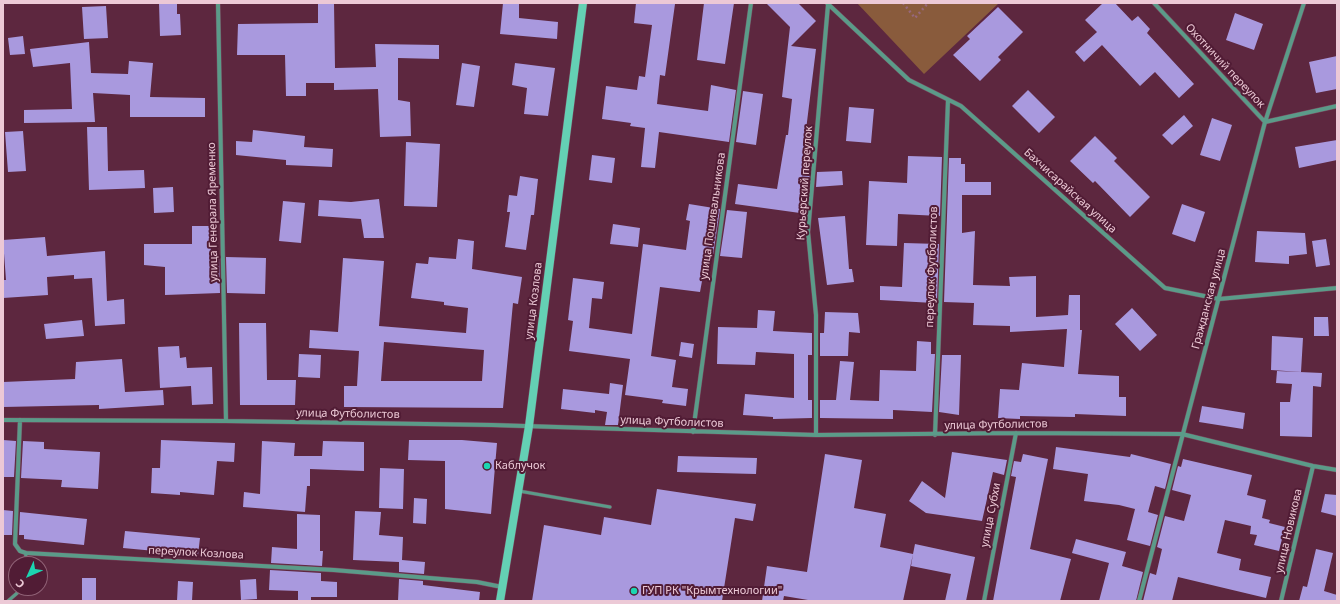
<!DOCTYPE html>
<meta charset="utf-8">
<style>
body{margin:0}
#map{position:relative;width:1340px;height:604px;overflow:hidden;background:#5d273f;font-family:"Noto Sans",sans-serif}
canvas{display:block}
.frame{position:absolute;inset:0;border:4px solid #ecc9d6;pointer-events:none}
.north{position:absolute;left:8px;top:556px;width:40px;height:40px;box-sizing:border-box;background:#511c35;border:1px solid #8f6175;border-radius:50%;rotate:225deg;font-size:11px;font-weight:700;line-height:16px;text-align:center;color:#ecc9d6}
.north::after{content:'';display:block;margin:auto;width:14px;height:18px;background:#1cd5b1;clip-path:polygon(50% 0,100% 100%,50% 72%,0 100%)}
</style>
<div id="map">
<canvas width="1340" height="604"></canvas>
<div class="frame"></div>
<div class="north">С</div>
</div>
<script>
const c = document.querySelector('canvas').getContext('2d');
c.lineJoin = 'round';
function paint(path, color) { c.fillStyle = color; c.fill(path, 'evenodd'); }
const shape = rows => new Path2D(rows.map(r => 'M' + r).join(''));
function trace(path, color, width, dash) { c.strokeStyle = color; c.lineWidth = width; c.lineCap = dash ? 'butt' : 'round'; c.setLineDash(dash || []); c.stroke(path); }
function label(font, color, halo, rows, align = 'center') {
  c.font = font + ' "Noto Sans",sans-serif'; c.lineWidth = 4; c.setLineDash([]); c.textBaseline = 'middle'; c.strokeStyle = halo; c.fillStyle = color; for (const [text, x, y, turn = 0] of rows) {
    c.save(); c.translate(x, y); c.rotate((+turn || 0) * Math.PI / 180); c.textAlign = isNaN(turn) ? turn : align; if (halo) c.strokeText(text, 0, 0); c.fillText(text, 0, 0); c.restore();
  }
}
paint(shape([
 [857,3,999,3,924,74]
]), '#895b3c');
paint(shape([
 [159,3,177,3,177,14,180,14,181,35,160,36],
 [318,3,334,3,335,68,376,67,375,44,439,45,439,59,398,58,398,100,410,102,411,136,380,137,378,89,334,90,334,83,306,83,306,96,286,96,285,55,237,55,238,24,318,23],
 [503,3,519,3,519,18,558,22,557,39,500,34],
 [636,3,675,4,665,76,660,75,657,104,708,111,711,85,736,90,729,142,659,132,655,168,641,167,645,128,630,126,631,123,602,119,606,86,637,90,639,76,645,77,652,25,634,23],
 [704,3,734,3,725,64,697,60],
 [766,3,798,3,816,21,791,46,816,49,805,138,807,139,802,173,810,173,808,187,803,187,800,213,735,204,738,184,777,189,786,135,788,135,792,99,782,97,790,27],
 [1103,3,1115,3,1132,21,1138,16,1150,29,1147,33,1194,84,1179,98,1155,72,1140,86,1102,45,1084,62,1075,52,1097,32,1085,20],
 [106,6,108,38,84,39,82,7],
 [998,7,1023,32,998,57,1001,60,980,81,953,55,970,39,967,36],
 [1235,13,1263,24,1254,50,1226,40],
 [23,36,25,54,10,55,8,38],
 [89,42,91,73,128,74,129,61,153,63,150,97,205,98,205,117,130,117,130,95,93,93,95,122,24,123,24,110,72,109,70,63,33,67,30,49],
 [1337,56,1337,89,1316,93,1309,62],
 [462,63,480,66,474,107,456,105],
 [515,63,555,68,548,116,524,114,527,88,512,85],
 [1028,90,1055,117,1039,133,1012,106],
 [743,91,763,94,756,145,736,142],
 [849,107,874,109,871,143,846,141],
 [1184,115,1193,126,1172,145,1162,135],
 [1212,118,1232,125,1220,161,1200,155],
 [87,127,107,127,108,171,144,170,145,188,89,190],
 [253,130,305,136,304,147,333,149,332,167,286,165,286,160,236,155,236,141,252,142],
 [23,131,26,171,8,172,5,132],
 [1095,136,1117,158,1114,161,1150,197,1130,217,1095,181,1093,183,1070,161],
 [1337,140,1337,160,1299,168,1295,147],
 [406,142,440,144,437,207,404,206],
 [592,155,615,158,612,183,589,180],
 [908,156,942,157,940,216,898,214,897,246,866,245,869,181,907,183],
 [949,158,961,158,961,164,965,164,965,182,991,182,991,195,962,195,962,233,975,231,973,285,1010,286,1009,277,1036,276,1036,317,1068,315,1069,295,1080,295,1080,330,1082,330,1078,374,1119,376,1119,397,1126,397,1126,416,1075,414,1075,417,1020,416,1020,419,998,418,1000,389,1019,390,1022,363,1064,367,1067,329,1010,332,1010,326,973,325,974,303,944,302],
 [842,171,843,185,816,187,817,172],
 [520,176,538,179,534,215,531,215,526,250,505,247,510,212,507,212,509,195,517,196],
 [173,187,174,212,154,213,153,188],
 [379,199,384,238,364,238,361,219,318,216,319,200,351,202],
 [283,201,305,203,301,243,279,241],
 [689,204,720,209,713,255,707,254,700,292,660,287,651,356,676,360,672,387,688,389,686,406,662,403,663,400,625,395,630,359,569,351,573,321,568,320,573,278,604,282,602,299,592,298,589,328,632,334,643,244,686,250,690,221,686,220],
 [1182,204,1205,212,1195,242,1172,234],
 [727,210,747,212,742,258,720,256],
 [845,216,849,269,852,269,854,282,827,285,818,218],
 [613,224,640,228,638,247,610,244],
 [192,226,210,226,211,257,219,257,220,293,165,295,165,267,144,265,144,244,192,244],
 [1257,231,1305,233,1307,254,1289,256,1289,264,1255,262],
 [45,237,47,256,105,251,107,301,124,299,125,324,95,326,92,278,74,279,74,275,47,277,48,295,3,298,3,280,6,280,3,240],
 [458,239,474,241,472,269,522,277,518,304,513,303,503,408,344,407,344,386,357,386,359,351,309,348,310,330,338,332,343,258,384,261,379,326,466,333,468,308,444,305,444,302,411,298,416,263,428,264,429,257,456,259],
 [384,342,484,350,482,381,381,381],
 [1326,239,1330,265,1316,267,1312,241],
 [904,243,939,244,937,301,934,301,934,303,880,300,880,286,902,287],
 [226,257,266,258,265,294,227,293],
 [1132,308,1157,335,1140,351,1115,324],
 [758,310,775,311,773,331,812,333,812,355,808,355,808,400,812,400,812,418,773,419,773,417,743,415,745,394,794,398,794,354,756,352,755,365,717,364,718,327,757,328],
 [825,312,858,313,860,333,849,332,848,356,820,356,820,333,824,333],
 [1314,317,1328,317,1329,336,1314,336],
 [82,320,84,336,46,339,44,324],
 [239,323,266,323,267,380,296,380,295,405,240,405],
 [1272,336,1303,338,1301,372,1271,370],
 [917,341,931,342,931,354,935,354,932,412,893,410,893,419,820,418,820,400,836,400,840,361,854,362,850,400,879,401,880,370,916,371],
 [681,342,694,344,692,358,679,356],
 [179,346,180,358,186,357,187,368,212,367,213,404,192,405,191,386,160,388,158,347],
 [299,354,321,355,320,378,298,377],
 [942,355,961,355,959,415,939,412],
 [122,359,125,392,163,390,164,405,99,409,99,405,3,407,3,382,75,379,76,362],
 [1277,371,1322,373,1321,387,1313,386,1312,437,1280,436,1280,402,1290,402,1292,384,1276,383],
 [610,383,623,385,618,425,605,425,607,412,595,410,595,413,561,409,563,389,609,394],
 [1202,406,1245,413,1243,429,1199,422],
 [3,440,16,441,14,477,3,477],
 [161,440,235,443,234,462,217,461,214,495,180,492,180,495,151,493,152,468,160,468],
 [409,440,462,440,497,443,491,514,445,509,445,461,408,460],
 [23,441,44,442,44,449,100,452,98,489,61,487,62,480,21,478],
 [262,441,295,443,294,456,322,456,323,441,364,442,364,471,310,469,310,486,307,486,305,512,243,507,244,492,260,494],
 [1056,447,1130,457,1131,454,1171,464,1165,489,1155,486,1148,512,1158,515,1150,546,1127,540,1135,509,1119,505,1084,501,1088,474,1053,469],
 [952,452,1007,460,1004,475,993,472,982,521,926,513,909,501,922,481,945,498],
 [825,454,862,460,854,508,886,514,880,547,913,554,915,544,975,557,966,601,945,601,951,574,911,566,913,554,903,601,814,601,784,596,783,601,762,601,767,566,807,572],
 [1023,454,1048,459,1030,549,1071,559,1060,601,993,601,1016,477,1011,476,1014,461,1021,462],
 [678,456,757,458,756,474,677,472],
 [1183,459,1252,475,1247,495,1266,500,1262,518,1270,520,1269,523,1285,527,1279,551,1254,545,1257,535,1250,534,1251,526,1225,520,1217,553,1241,559,1239,570,1271,577,1266,598,1178,577,1172,601,1143,601,1150,573,1156,575,1162,549,1157,547,1165,516,1184,521,1191,495,1172,490,1178,466,1181,467],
 [380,468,404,469,403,509,379,508],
 [657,489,756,504,753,521,735,518,722,601,532,601,544,525,601,535,604,517,651,525],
 [1325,494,1337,495,1337,516,1321,512],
 [414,498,427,499,426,524,413,523],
 [3,510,13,511,12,535,3,535],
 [355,511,381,512,379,535,403,537,402,560,425,562,424,574,399,572,399,562,353,560],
 [20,512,87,519,84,545,24,539,24,535,19,535],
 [297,514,320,515,320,551,323,551,322,566,271,563,272,547,297,549],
 [125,531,200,538,198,555,123,548],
 [1076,539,1126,552,1122,566,1143,572,1136,601,1099,601,1109,563,1072,553],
 [1316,549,1333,553,1324,591,1337,595,1337,601,1299,601,1303,586,1307,587],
 [270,570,321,573,321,581,337,582,337,597,311,597,311,600,298,600,298,591,269,590],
 [82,578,96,578,96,601,82,601],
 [256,579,257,599,241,600,240,580],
 [399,579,423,581,423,585,480,592,479,601,398,601],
 [178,581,193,582,192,601,177,601]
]), '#a999de');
const service = shape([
 [519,491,610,507],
 [25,564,26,553],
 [8,601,23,588]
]);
const minor = shape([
 [218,3,226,421],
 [827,3,909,80,961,106,1165,288,1219,299,1337,288],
 [1154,3,1265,122,1337,106],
 [3,420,226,421,492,425,816,435,1016,433,1182,434,1313,466,1337,470],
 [20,420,15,544,20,551,26,553,334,570,477,582,502,587],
 [693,432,751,3],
 [816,435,816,315,808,232,828,5],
 [935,435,948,100],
 [984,601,1016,433],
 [1139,601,1265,122,1304,3],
 [1281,601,1313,466]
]);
const secondary = shape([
 [500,601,529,426,583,3]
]);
trace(service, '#7a475d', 4);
trace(minor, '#7a475d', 5);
trace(secondary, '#7a475d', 9);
trace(shape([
 [903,3,915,18,928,3]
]), '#97687c', 2.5, [2, 3]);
trace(service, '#5b9b89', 3);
trace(minor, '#5b9b89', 4);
trace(secondary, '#64d0b4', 8);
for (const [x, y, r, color] of [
 [487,466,4,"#1cd5b1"],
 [634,591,4,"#1cd5b1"]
]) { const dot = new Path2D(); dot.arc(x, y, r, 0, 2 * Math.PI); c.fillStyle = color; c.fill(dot); trace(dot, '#511c35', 1.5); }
label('11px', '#ecc9d6', '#511c35', [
 ["Охотничий переулок",1225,66,47],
 ["Курьерский переулок",805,183,-86],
 ["Бахчисарайская улица",1070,191,42],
 ["улица Генерала Яременко",213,212,-91],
 ["улица Пошивальникова",713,216,-82],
 ["переулок Футболистов",932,267,-88],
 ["Гражданская улица",1209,299,-75],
 ["улица Козлова",534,301,-83],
 ["улица Футболистов",348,414,1],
 ["улица Футболистов",672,422,2],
 ["улица Футболистов",996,425,-1],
 ["улица Субхи",991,515,-79],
 ["улица Новикова",1289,531,-77],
 ["переулок Козлова",196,553,3]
]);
label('11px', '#ecc9d6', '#511c35', [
 ["Каблучок",495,466],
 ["ГУП РК \"Крымтехнологии\"",642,591]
], 'left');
</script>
